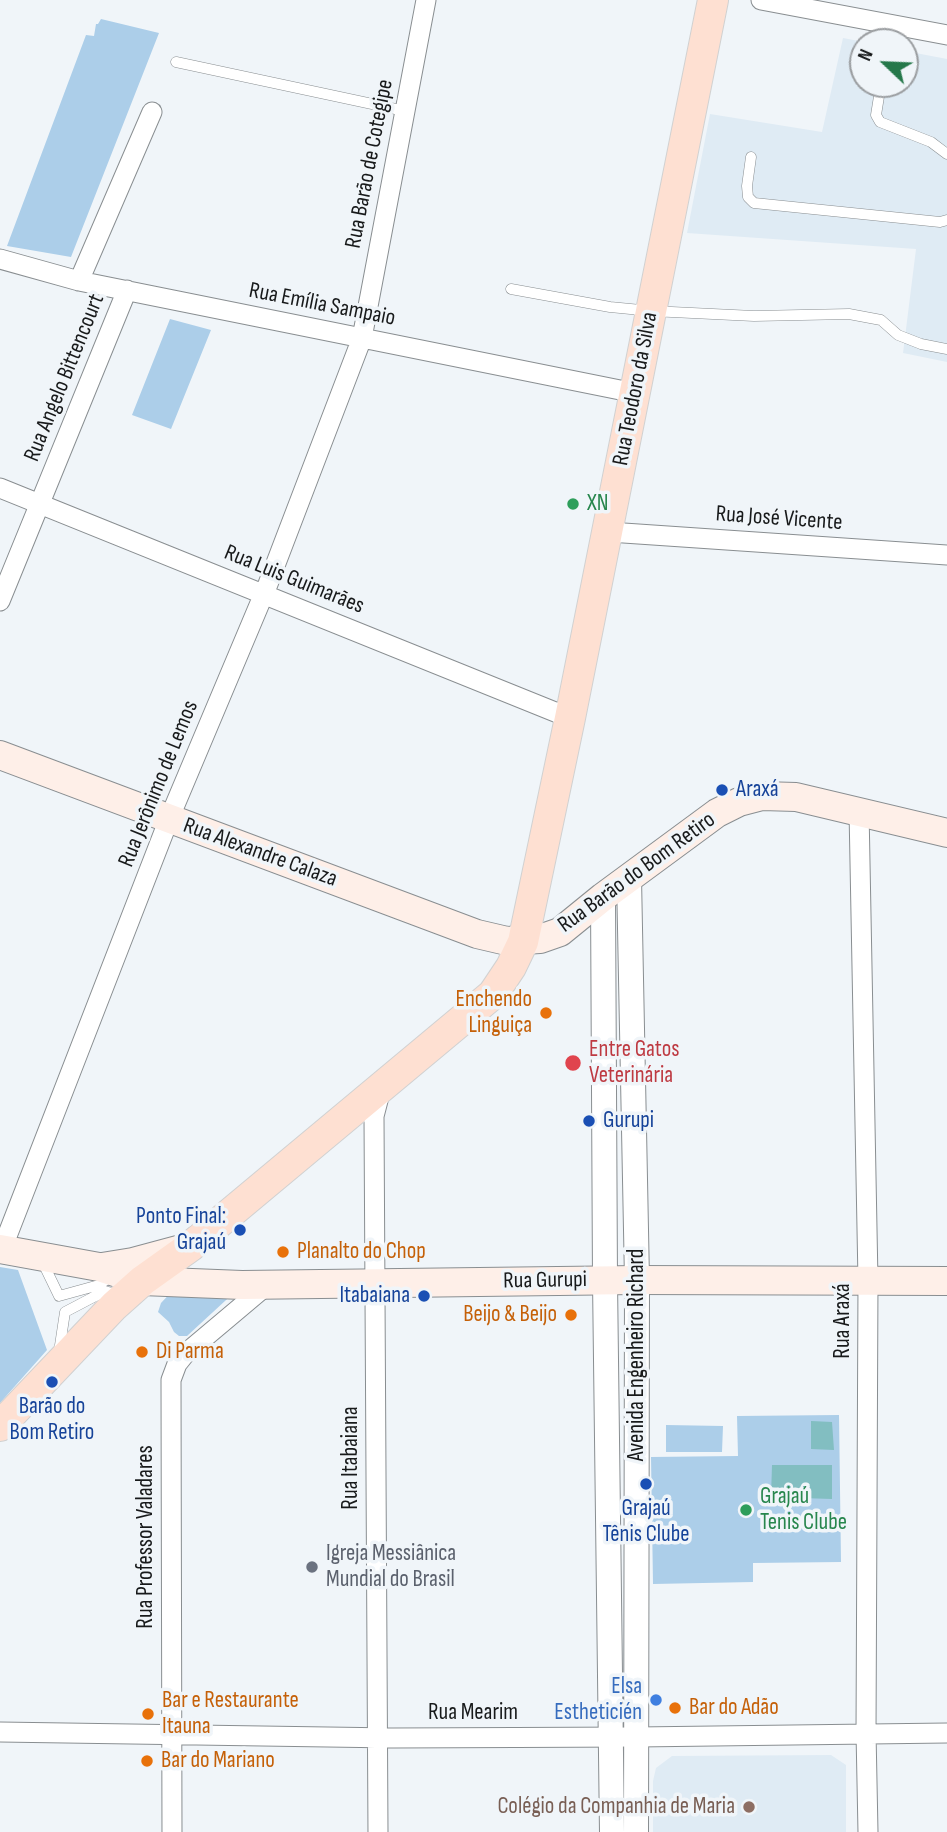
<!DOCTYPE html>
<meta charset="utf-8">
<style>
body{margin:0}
#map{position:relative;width:947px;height:1832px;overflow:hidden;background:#f0f5f9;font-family:"Sofia Sans Condensed",sans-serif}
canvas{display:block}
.north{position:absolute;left:849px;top:28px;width:70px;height:70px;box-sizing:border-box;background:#f0f5f9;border:2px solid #9a9da0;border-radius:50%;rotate:293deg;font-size:19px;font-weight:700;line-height:28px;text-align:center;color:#181a1b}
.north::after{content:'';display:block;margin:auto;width:24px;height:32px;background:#25784a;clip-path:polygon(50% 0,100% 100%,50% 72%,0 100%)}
</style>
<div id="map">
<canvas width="947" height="1832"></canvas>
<div class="north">N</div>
</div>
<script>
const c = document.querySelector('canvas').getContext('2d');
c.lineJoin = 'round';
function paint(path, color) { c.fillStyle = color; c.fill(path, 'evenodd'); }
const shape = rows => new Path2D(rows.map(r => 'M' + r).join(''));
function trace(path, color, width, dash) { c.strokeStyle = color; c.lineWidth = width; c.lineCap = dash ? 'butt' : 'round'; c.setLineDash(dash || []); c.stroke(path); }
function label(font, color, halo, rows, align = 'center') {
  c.font = font + ' "Sofia Sans Condensed",sans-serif'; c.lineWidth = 7; c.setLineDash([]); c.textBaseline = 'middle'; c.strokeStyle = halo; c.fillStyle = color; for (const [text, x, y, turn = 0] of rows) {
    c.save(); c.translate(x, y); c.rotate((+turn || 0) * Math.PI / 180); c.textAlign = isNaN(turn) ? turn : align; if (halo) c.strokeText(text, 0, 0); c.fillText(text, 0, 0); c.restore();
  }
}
paint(shape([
 [843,38,864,42,863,84,905,84,905,51,947,59,947,362,903,353,916,249,687,233,710,114,822,132],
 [831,1755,846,1765,846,1832,653,1832,653,1781,656,1768,672,1756]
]), '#dfebf4');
paint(shape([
 [101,19,159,33,71,257,7,246,86,35,94,36,96,24,98,24],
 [170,319,211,330,171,429,132,415],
 [0,1267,18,1270,47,1350,0,1403],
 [178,1285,238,1289,187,1336,179,1336,174,1332,169,1322,158,1312,161,1303],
 [839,1415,841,1562,753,1563,753,1582,653,1584,651,1457,738,1456,737,1416],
 [666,1425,723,1426,722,1452,666,1452]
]), '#accee9');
paint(shape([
 [811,1421,832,1422,834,1450,811,1449],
 [772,1465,832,1465,832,1499,771,1497]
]), '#82bec1');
const service = shape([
 [888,42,891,25],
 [176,62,405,111],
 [881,84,876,115,880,122,931,142,947,154],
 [751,157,747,186,748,197,754,203,940,222,947,220],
 [511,289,610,307,651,311,754,316,849,314,881,320,898,335,921,344,947,349],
 [43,1263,59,1296,99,1285,112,1276],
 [59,1352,65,1312,105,1291,120,1296]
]);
const minor = shape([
 [761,0,947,35],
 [0,259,79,281,635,393],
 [79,281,152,112],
 [0,488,570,718],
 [609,532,947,555],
 [0,601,127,290],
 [859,810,868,1281,866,1732,868,1832],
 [2,1249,169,819,268,584,362,338,426,0],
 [0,1732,393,1738,637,1737,947,1733],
 [172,1832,171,1380,177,1364,185,1354,267,1285],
 [378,1832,374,1116,381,1089]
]);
const tertiary = shape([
 [629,878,637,1280,636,1832],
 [603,897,605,1281,612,1832]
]);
const secondary = shape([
 [0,755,477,934,507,941,540,939,560,932,603,897,717,813,739,802,762,796,796,797,947,833],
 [0,1249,99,1267,142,1281,242,1285,637,1280,947,1281],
 [102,1267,133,1262,185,1248]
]);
const primary = shape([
 [0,1426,114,1306,142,1281,191,1246,493,994,511,967,523,942,570,718,713,0]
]);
trace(service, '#898e91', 11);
trace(minor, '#898e91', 21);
trace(tertiary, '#898e91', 26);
trace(secondary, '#898e91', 30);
trace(primary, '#d1d1d1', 32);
trace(service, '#fff', 10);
trace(minor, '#fff', 19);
trace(tertiary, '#fff', 24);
trace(secondary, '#feefe8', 28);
trace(primary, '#fee0d2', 30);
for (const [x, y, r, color] of [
 [573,504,7,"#2e9e5b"],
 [722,790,7,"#1a4fb4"],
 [546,1013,7,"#e8710a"],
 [573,1063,9,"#e0444e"],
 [589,1121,7,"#1a4fb4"],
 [240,1230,7,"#1a4fb4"],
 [283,1252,7,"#e8710a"],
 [424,1296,7,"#1a4fb4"],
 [571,1315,7,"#e8710a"],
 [142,1352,7,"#e8710a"],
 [52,1382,7,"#1a4fb4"],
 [646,1484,7,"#1a4fb4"],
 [746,1510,7,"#2e9e5b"],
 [312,1567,7,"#6b7280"],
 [656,1700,7,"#3f7fe0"],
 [675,1708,7,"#e8710a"],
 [148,1714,7,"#e8710a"],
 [147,1761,7,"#e8710a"],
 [749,1807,7,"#8d6e63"]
]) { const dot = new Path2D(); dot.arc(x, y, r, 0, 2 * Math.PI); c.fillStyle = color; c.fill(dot); trace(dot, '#f0f5f9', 2.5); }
label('23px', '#181a1b', '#f0f5f9', [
 ["Rua Barão de Cotegipe",370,164,-79],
 ["Rua Emília Sampaio",322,305,11],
 ["Rua Angelo Bittencourt",65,378,-68],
 ["Rua Teodoro da Silva",636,389,-79],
 ["Rua José Vicente",779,519,4],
 ["Rua Luis Guimarães",294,580,22],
 ["Rua Jerônimo de Lemos",159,784,-68],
 ["Rua Alexandre Calaza",260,853,20],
 ["Rua Barão do Bom Retiro",637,873,-36],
 ["Rua Gurupi",545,1281,-1],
 ["Rua Araxá",843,1321,-90],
 ["Avenida Engenheiro Richard",637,1355,-90],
 ["Rua Itabaiana",351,1458,-90],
 ["Rua Professor Valadares",146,1537,-90],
 ["Rua Mearim",473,1713]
]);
label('23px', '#27864d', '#f0f5f9', [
 ["XN",587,504],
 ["Grajaú",760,1497],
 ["Tenis Clube",760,1523]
], 'left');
label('23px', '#164399', '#f0f5f9', [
 ["Araxá",736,790],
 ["Gurupi",603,1121],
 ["Ponto Final:",226,1217,"right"],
 ["Grajaú",226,1243,"right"],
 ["Itabaiana",410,1296,"right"],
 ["Barão do",52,1407,"center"],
 ["Bom Retiro",52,1433,"center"],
 ["Grajaú",646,1509,"center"],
 ["Tênis Clube",646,1535,"center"]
], 'left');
label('23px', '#c56008', '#f0f5f9', [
 ["Enchendo",532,1000,"right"],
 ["Linguiça",532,1026,"right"],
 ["Planalto do Chop",297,1252],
 ["Beijo & Beijo",557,1315,"right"],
 ["Di Parma",156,1352],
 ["Bar e Restaurante",162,1701],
 ["Itauna",162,1727],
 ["Bar do Adão",689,1708],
 ["Bar do Mariano",161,1761]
], 'left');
label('23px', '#be3a42', '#f0f5f9', [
 ["Entre Gatos",589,1050],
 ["Veterinária",589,1076]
], 'left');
label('23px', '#5b616d', '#f0f5f9', [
 ["Igreja Messiânica",326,1554],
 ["Mundial do Brasil",326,1580]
], 'left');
label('23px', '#366cbe', '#f0f5f9', [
 ["Elsa",642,1687],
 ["Estheticién",642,1713]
], 'right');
label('23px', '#785e54', '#f0f5f9', [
 ["Colégio da Companhia de Maria",735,1807]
], 'right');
</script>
